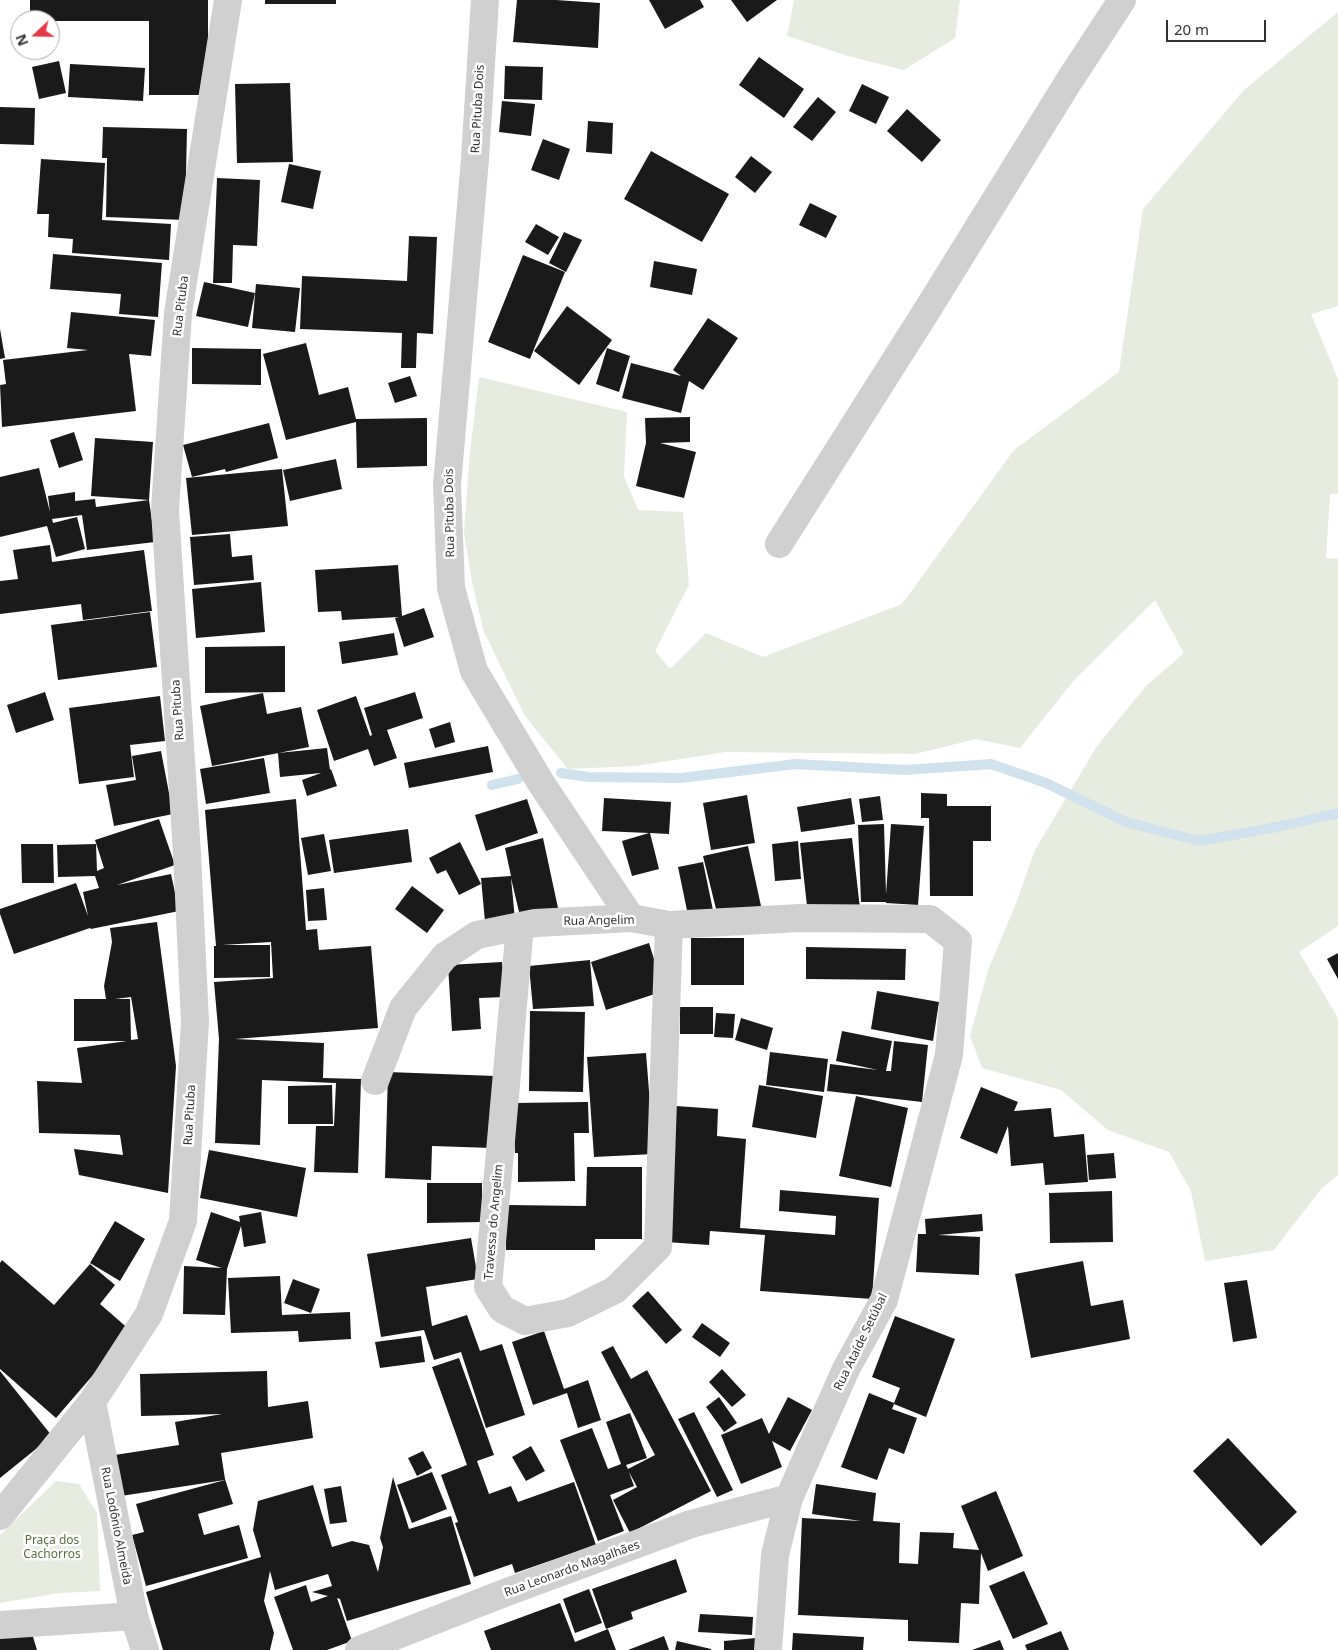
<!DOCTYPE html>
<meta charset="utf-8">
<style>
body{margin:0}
#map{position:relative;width:1338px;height:1650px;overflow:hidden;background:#fff;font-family:"Noto Sans",sans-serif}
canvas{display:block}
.north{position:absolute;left:10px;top:10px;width:50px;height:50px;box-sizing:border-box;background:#fff;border:1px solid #adadad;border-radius:50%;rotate:249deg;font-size:14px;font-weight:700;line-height:20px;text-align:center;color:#333}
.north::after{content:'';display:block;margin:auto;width:18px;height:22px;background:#e63946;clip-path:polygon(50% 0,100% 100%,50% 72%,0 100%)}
.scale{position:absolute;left:1166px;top:20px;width:100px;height:22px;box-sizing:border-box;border:2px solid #333;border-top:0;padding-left:6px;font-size:15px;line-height:18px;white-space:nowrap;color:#333;-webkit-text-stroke:4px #fff;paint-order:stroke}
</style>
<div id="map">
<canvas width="1338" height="1650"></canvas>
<div class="north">N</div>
<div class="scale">20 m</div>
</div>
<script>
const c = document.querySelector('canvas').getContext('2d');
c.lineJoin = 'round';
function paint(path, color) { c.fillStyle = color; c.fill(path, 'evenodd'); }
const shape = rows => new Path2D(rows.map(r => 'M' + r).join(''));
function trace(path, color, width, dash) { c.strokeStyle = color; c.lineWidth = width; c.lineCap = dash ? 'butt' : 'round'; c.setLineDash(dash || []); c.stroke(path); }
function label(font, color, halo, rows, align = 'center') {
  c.font = font + ' "Noto Sans",sans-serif'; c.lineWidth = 5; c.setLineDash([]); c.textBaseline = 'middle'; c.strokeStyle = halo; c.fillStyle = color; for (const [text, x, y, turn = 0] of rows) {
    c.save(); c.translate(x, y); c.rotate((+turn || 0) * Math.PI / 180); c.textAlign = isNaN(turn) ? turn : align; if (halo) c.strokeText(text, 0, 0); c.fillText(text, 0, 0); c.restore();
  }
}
paint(shape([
 [794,0,960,0,955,38,904,70,848,56,787,36],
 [1338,12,1338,306,1311,314,1338,379,1338,494,1330,494,1326,558,1338,559,1338,926,1299,952,1338,1018,1338,1175,1321,1189,1274,1250,1205,1261,1191,1191,1169,1152,1108,1130,1061,1090,982,1068,970,1036,988,970,1015,906,1035,850,1097,746,1146,686,1184,653,1155,600,1075,679,1020,748,976,739,915,754,726,752,636,766,568,769,525,716,484,632,472,582,464,532,470,452,479,377,627,412,624,476,638,510,683,512,689,585,655,651,670,669,706,633,763,657,902,604,1014,450,1119,372,1143,209,1244,90],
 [56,1481,79,1484,97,1513,100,1591,60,1593,0,1603,0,1535]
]), '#e6ecdf');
trace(shape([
 [561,773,589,777,681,778,796,764,905,770,991,764,1046,783,1126,822,1199,841,1277,827,1338,813],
 [492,785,518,779]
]), '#cfe2ee', 10);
paint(shape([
 [30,0,208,0,208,95,149,95,149,21,50,21,50,20,30,20],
 [265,0,336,0,336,4,265,4],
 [517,0,556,0,600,3,598,48,513,42],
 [649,0,700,0,704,7,665,29],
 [731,0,777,0,747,22],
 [759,57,804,89,784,118,739,85],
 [59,61,66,93,39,99,32,67],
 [70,64,145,68,143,101,68,97],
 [505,66,543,67,542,100,504,99],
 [290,83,293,162,237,163,235,84],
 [862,84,889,97,876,124,849,111],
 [818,97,836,112,812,141,793,127],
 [502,101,535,104,531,136,499,132],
 [0,107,35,108,34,145,0,144],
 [907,109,941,140,922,162,887,131],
 [588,121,613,123,612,154,586,152],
 [103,127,187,129,185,220,106,217,107,158,102,158],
 [543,139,570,149,559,180,531,170],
 [651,151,729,194,702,242,624,199],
 [751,156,772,172,755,193,735,177],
 [41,159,105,163,102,220,171,224,169,260,72,253,73,239,48,237,49,214,37,214],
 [289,164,321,171,313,209,281,202],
 [217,178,260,180,257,246,233,245,232,283,213,283],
 [810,203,837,216,826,238,799,225],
 [536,224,559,237,548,255,525,242],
 [564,232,582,240,566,272,549,263],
 [409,236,437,237,433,334,417,333,416,368,401,368,402,333,300,329,302,276,407,281],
 [53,254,162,263,158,317,119,314,121,294,50,289],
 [523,255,565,272,530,359,488,342],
 [654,261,697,269,692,295,650,287],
 [204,282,255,293,248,327,196,316],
 [256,284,300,288,295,332,252,328],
 [567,306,612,340,579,385,534,351],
 [71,312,155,320,151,356,129,354,136,411,2,427,0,385,6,384,3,360,88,350,67,348],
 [708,318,738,338,703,390,689,381,681,413,622,398,631,363,681,376,673,370],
 [0,329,5,358,0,359],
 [306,343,319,395,348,387,356,419,427,418,427,466,357,468,356,422,286,440,263,354],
 [192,348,261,349,261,385,192,384],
 [607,348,630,356,619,392,596,384],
 [410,376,417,396,395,403,388,383],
 [690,417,690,442,660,443,696,452,684,498,636,486,646,443,645,418],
 [269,423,278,458,226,472,225,469,192,477,183,445],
 [74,432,83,460,59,468,50,440],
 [95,438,153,442,149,500,91,496],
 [336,459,342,489,290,501,283,470],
 [39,468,50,512,48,496,75,492,75,501,95,499,96,507,149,500,155,542,87,550,82,515,52,519,53,523,77,517,85,549,56,557,47,526,0,537,0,477],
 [282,469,288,526,192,535,186,478],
 [230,534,232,557,252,555,254,580,194,585,190,537],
 [50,545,52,562,144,550,152,611,83,620,81,604,0,614,0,581,18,579,13,550],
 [398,565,402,616,424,608,434,637,404,647,395,618,399,617,342,620,341,611,318,612,315,570],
 [261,582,265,632,196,638,192,589],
 [150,612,157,667,58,680,51,625],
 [394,633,398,655,342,664,339,642],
 [285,646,285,692,205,693,205,647],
 [45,692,54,720,16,733,7,705],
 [415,692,423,718,387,730,397,758,374,766,368,749,334,761,317,710,356,696,370,736,372,735,364,708],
 [263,693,267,714,301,707,309,747,212,766,200,706],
 [160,696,165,741,130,745,134,777,79,784,69,708],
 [450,722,455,742,435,748,429,729],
 [488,746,493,772,409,788,404,763],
 [327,748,330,770,331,769,337,786,307,796,302,780,321,773,280,777,278,753],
 [161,751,173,814,114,826,106,785,136,780,132,756],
 [264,758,270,793,206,804,200,769],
 [921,793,947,794,947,806,991,806,991,841,973,841,973,896,930,896,929,818,921,818],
 [747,795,755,843,711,850,703,803],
 [880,796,883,820,862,822,859,799],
 [604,798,671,802,669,834,650,833,659,869,632,876,622,841,649,833,602,831],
 [851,798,855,824,801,832,797,807],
 [296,799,306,930,317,929,319,950,371,946,378,1028,235,1039,324,1043,323,1078,361,1079,358,1173,314,1172,316,1126,334,1126,336,1083,262,1080,260,1145,215,1143,219,1039,214,982,273,978,271,942,222,945,270,945,270,977,214,978,214,946,216,946,205,810],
 [527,799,538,833,486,851,475,815],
 [159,819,175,865,117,885,171,874,179,911,91,929,90,928,14,954,0,914,0,909,76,883,88,916,83,892,99,888,95,876,58,877,57,845,96,844,97,871,104,868,95,840],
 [884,824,886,894,891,824,924,826,918,905,886,903,886,902,861,902,858,825],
 [408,829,412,862,334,873,329,840],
 [324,834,331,871,308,875,301,838],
 [543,838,558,908,520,916,511,878,515,920,485,922,481,878,511,876,505,848],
 [852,838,860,909,808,915,800,843],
 [798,841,801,879,775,881,772,844],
 [460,842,481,884,459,895,446,870,437,874,429,858],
 [21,844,53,844,54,883,22,883],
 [748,846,761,906,718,917,703,856],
 [703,862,714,915,689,920,678,867],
 [412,886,444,910,427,933,395,909],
 [324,888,327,920,308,921,306,890],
 [157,922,176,1066,168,1193,79,1175,74,1149,123,1155,120,1135,39,1133,37,1081,82,1083,77,1048,127,1041,74,1041,74,999,106,999,104,986,112,942,110,928],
 [131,997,138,1039,131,1040,130,999,115,999],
 [691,938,744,938,744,985,691,985],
 [649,943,664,991,606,1010,591,962],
 [806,947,906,949,905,980,806,979],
 [1338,953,1338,979,1327,959],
 [590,960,594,1006,533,1009,529,966],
 [502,962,505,997,479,998,481,1029,452,1031,448,965],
 [877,991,939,1002,933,1041,871,1029],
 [680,1007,713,1007,713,1034,680,1034],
 [530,1011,585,1012,583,1092,529,1091],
 [716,1013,735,1014,733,1038,714,1037],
 [741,1018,773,1028,767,1050,735,1040],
 [842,1031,892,1041,886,1071,891,1071,894,1041,928,1045,922,1102,827,1091,830,1064,878,1070,836,1061],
 [770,1052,828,1059,824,1092,766,1085],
 [646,1053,654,1154,594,1157,587,1057],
 [388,1072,495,1076,492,1148,432,1146,431,1180,385,1178],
 [332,1085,333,1124,288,1124,288,1086],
 [759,1085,823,1096,816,1138,752,1127],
 [981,1087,1018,1102,1014,1111,1051,1108,1054,1137,1084,1134,1088,1182,1045,1185,1043,1163,1011,1166,1008,1126,997,1154,960,1138],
 [856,1096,908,1108,891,1187,839,1176],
 [588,1102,589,1133,574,1133,575,1181,518,1182,518,1153,515,1153,513,1103],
 [676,1106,718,1109,717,1136,746,1139,740,1228,835,1235,836,1216,779,1211,780,1190,879,1198,872,1299,760,1291,765,1235,710,1231,709,1245,666,1242],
 [209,1150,306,1168,297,1217,200,1198],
 [1114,1153,1116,1178,1089,1180,1087,1155],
 [587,1167,642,1167,642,1239,595,1239,595,1250,506,1250,506,1205,586,1206],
 [427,1183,482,1183,482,1222,427,1223],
 [1112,1191,1113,1242,1050,1243,1049,1193],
 [211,1212,240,1222,239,1216,261,1212,266,1243,244,1247,241,1226,227,1269,225,1315,183,1314,184,1266,222,1268,196,1260],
 [982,1214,983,1231,938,1235,980,1237,979,1275,916,1272,918,1234,926,1234,925,1219],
 [115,1221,145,1239,120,1281,90,1263],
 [471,1238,478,1279,426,1287,432,1326,467,1315,480,1351,502,1344,525,1415,486,1428,461,1352,434,1360,424,1330,381,1337,367,1254],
 [2,1260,54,1305,90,1264,115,1285,100,1304,131,1331,56,1418,0,1369,0,1263],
 [1083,1261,1091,1306,1123,1300,1130,1339,1031,1358,1015,1274],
 [280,1276,282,1315,350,1312,351,1339,299,1342,298,1331,231,1333,228,1278],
 [293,1279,320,1289,311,1313,284,1303],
 [1247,1280,1257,1338,1233,1342,1224,1283],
 [648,1291,682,1330,666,1344,632,1306],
 [895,1316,955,1339,926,1417,894,1404,892,1409,917,1418,904,1454,889,1448,877,1480,841,1467,869,1393,894,1403,900,1388,872,1377],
 [702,1323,730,1343,720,1357,692,1337],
 [544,1331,564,1389,588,1380,601,1420,578,1428,567,1393,533,1405,512,1342],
 [421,1336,425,1362,380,1368,375,1342],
 [613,1346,631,1379,647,1370,711,1491,630,1533,613,1500,637,1487,629,1472,634,1486,610,1495,624,1531,598,1541,560,1440,592,1428,608,1469,621,1464,606,1422,630,1413,647,1458,626,1465,628,1469,655,1455,601,1352],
 [459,1358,494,1455,477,1461,489,1494,511,1486,518,1502,574,1482,596,1545,515,1573,512,1564,474,1577,455,1523,458,1522,441,1475,467,1465,432,1367],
 [722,1369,746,1395,732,1407,709,1382],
 [0,1371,52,1436,0,1478],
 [267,1371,268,1407,308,1401,313,1438,221,1453,225,1479,233,1504,198,1514,204,1535,239,1525,248,1558,146,1586,132,1535,144,1532,136,1504,225,1480,121,1496,115,1455,179,1445,175,1422,222,1414,141,1416,140,1374],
 [719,1397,737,1423,724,1432,706,1407],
 [788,1397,812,1410,790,1451,772,1441,782,1467,741,1484,721,1435,762,1418,769,1434],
 [694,1412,733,1490,717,1497,678,1419],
 [1228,1438,1297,1512,1261,1546,1193,1471],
 [531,1446,545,1471,526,1481,512,1457],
 [423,1451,432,1468,417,1476,408,1458],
 [432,1472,447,1509,412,1523,397,1485],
 [393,1477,409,1529,451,1516,471,1584,347,1621,340,1599,337,1598,352,1641,327,1650,293,1650,274,1597,306,1585,311,1602,328,1596,312,1592,332,1586,328,1574,275,1590,270,1571,264,1601,274,1633,270,1650,163,1650,146,1592,261,1557,253,1530,258,1501,313,1485,332,1547,352,1541,369,1545,378,1572,383,1547,380,1538],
 [816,1484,876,1493,873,1521,900,1523,899,1563,918,1564,920,1532,954,1533,953,1548,979,1550,961,1506,996,1491,1023,1556,988,1571,981,1553,979,1604,961,1603,959,1643,908,1641,908,1620,798,1615,802,1518,861,1521,812,1514],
 [341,1486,347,1522,330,1524,324,1489],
 [676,1559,687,1592,631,1612,633,1619,606,1629,592,1589],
 [1024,1571,1048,1624,1013,1639,989,1586],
 [589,1589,602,1623,575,1633,563,1599],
 [560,1603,575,1642,608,1629,616,1650,491,1650,484,1631],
 [700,1614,753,1617,752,1635,698,1632],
 [30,1627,37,1650,0,1650,0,1636],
 [1061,1631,1069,1650,1027,1650,1025,1645],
 [793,1633,864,1637,863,1650,792,1650],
 [664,1636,669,1650,628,1650],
 [756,1638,757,1650,724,1650,724,1641],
 [1000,1640,1004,1650,972,1650],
 [677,1641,711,1649,711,1650,675,1650]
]), '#1a1a1a');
trace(shape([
 [485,0,475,159,447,485,451,588,474,671,541,783,631,918],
 [779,544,929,307,1069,81,1122,0],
 [520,926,488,1287,502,1309,525,1321,568,1313,615,1290,658,1247,669,925],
 [375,1081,403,1008,445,956,477,935,535,923,631,918,669,925,800,918,930,919,958,941,949,1055,884,1300,846,1369,789,1498,775,1555,768,1650],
 [92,1402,134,1616,145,1650],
 [0,1516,92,1402,149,1314,183,1221,195,1022,187,854,165,510,178,313,228,0],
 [0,1625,134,1616],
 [359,1650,507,1592,691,1524,789,1498]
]), '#d0d0d0', 28);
label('12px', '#333', '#fff', [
 ["Rua Pituba Dois",478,109,-87],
 ["Rua Pituba",181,306,-83],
 ["Rua Pituba Dois",450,513,-91],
 ["Rua Pituba",178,710,-94],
 ["Rua Angelim",599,921,-1],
 ["Rua Pituba",190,1115,-87],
 ["Travessa do Angelim",494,1222,-85],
 ["Rua Ataíde Setúbal",861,1342,-64],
 ["Rua Lodônio Almeida",116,1526,79],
 ["Rua Leonardo Magalhães",572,1569,-20]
]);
label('12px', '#56703f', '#fff', [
 ["Praça dos",52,1541],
 ["Cachorros",52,1555]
]);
</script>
